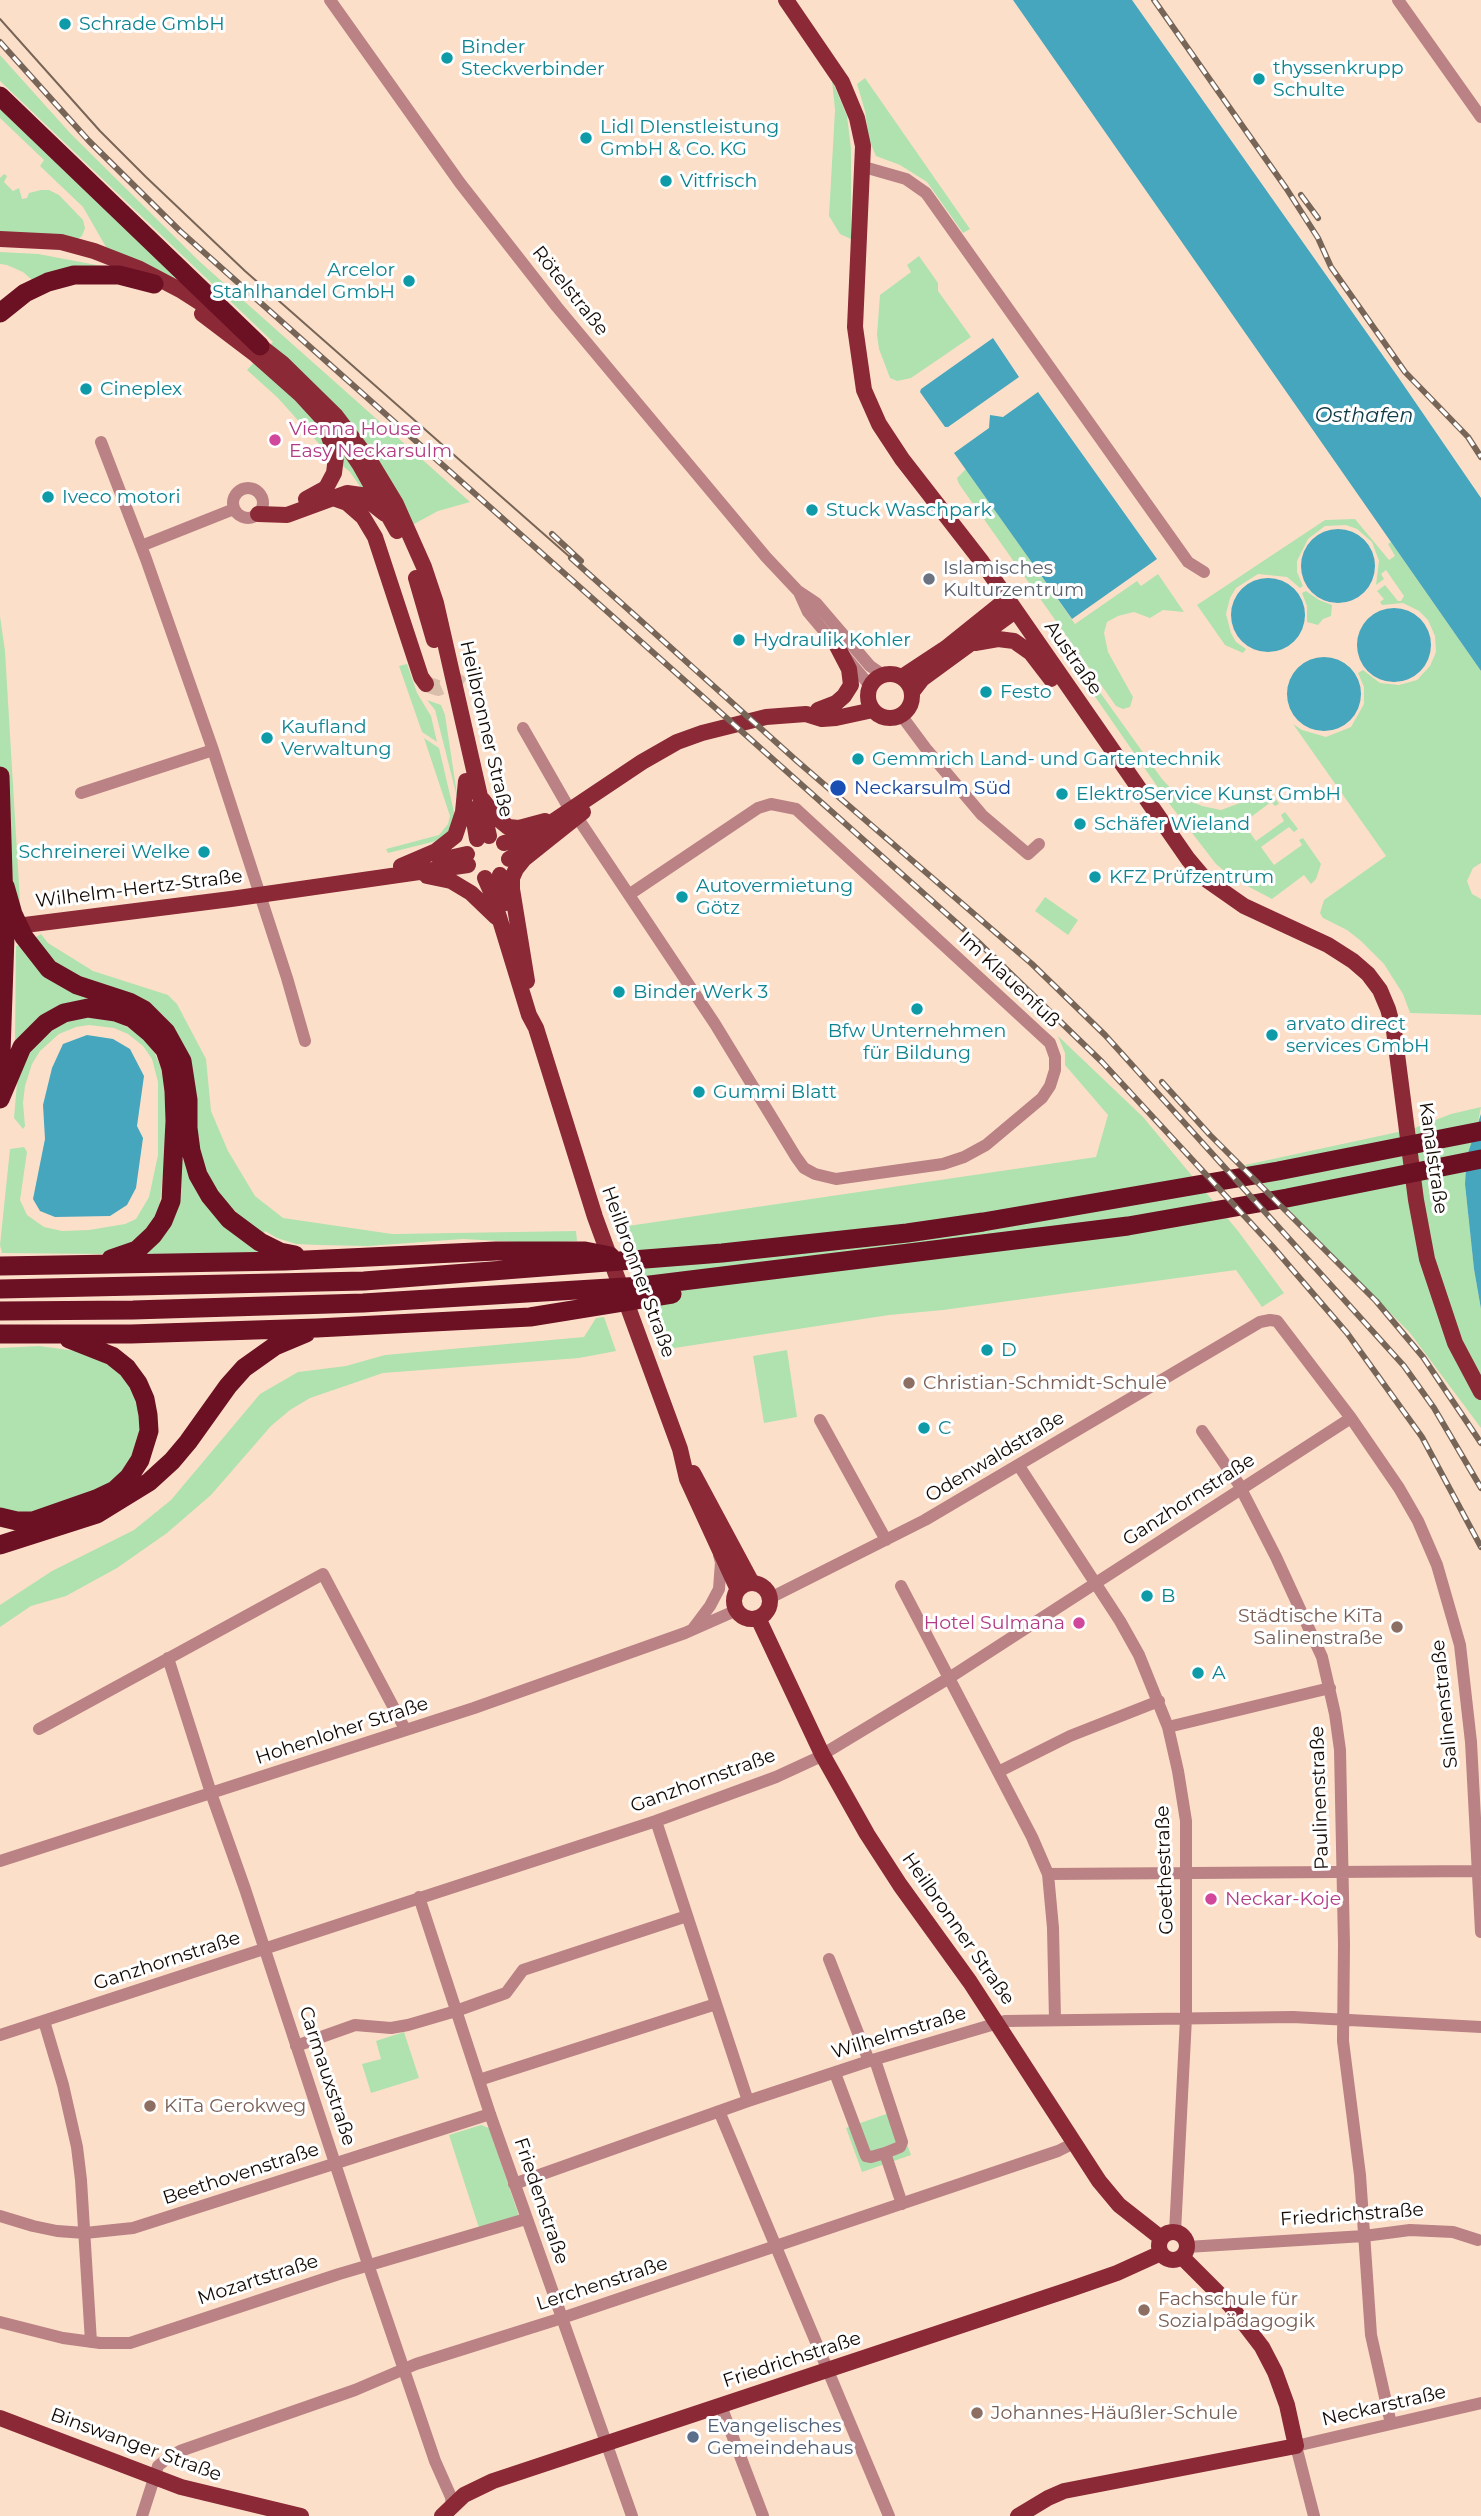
<!DOCTYPE html>
<meta charset="utf-8">
<style>
body{margin:0}
canvas{display:block;background:#fcdfc8}
</style>
<canvas width="1481" height="2516"></canvas>
<script>
const c = document.querySelector('canvas').getContext('2d');
c.lineJoin = 'round';
function paint(path, color) { c.fillStyle = color; c.fill(path, 'evenodd'); }
const shape = rows => new Path2D(rows.map(r => 'M' + r).join(''));
function trace(path, color, width, dash) { c.strokeStyle = color; c.lineWidth = width; c.lineCap = dash ? 'butt' : 'round'; c.setLineDash(dash || []); c.stroke(path); }
function label(font, color, halo, rows, align = 'center') {
  c.font = font + ' Montserrat,sans-serif'; c.lineWidth = 6; c.setLineDash([]); c.textBaseline = 'middle'; c.strokeStyle = halo; c.fillStyle = color; for (const [text, x, y, turn = 0] of rows) {
    c.save(); c.translate(x, y); c.rotate((+turn || 0) * Math.PI / 180); c.textAlign = isNaN(turn) ? turn : align; if (halo) c.strokeText(text, 0, 0); c.fillText(text, 0, 0); c.restore();
  }
}
paint(shape([
 [0,55,71,134,199,261,470,502,438,511,392,536,383,519,350,472,328,454,278,398,247,370,273,342,0,81],
 [865,78,970,229,963,233,927,182,900,165,876,156,869,140,865,111,857,84],
 [832,80,847,116,851,149,851,239,840,234,829,216,835,110],
 [0,104,189,285,106,247,83,207,40,166,44,160,0,118],
 [4,174,7,176,4,182,13,191,19,188,22,199,27,198,29,193,41,190,49,190,59,195,83,220,85,228,82,236,78,239,0,236,0,178],
 [0,252,38,254,102,266,32,280,23,272,7,265,0,264],
 [919,256,938,283,938,291,971,337,911,378,897,381,890,378,879,349,877,335,880,295,911,272,907,265],
 [966,469,1075,624,1137,581,1141,586,1158,574,1184,612,1163,610,1150,618,1134,612,1118,616,1107,622,1104,633,1108,652,1133,697,1130,707,1123,709,1116,706,959,484,957,478],
 [1355,519,1389,560,1395,556,1388,544,1391,542,1481,671,1481,863,1473,868,1467,881,1472,894,1481,899,1481,1015,1410,1013,1403,994,1384,964,1361,941,1347,930,1323,918,1320,913,1324,900,1386,856,1293,724,1302,730,1326,737,1351,727,1364,704,1364,687,1358,673,1363,670,1380,683,1399,685,1417,680,1430,666,1436,652,1435,636,1428,620,1419,611,1403,603,1382,605,1380,602,1384,599,1377,591,1385,585,1398,601,1401,601,1404,596,1386,570,1381,574,1384,579,1376,585,1379,561,1372,542,1357,529,1346,525,1325,526,1308,539,1297,561,1297,572,1303,586,1300,588,1287,577,1258,574,1236,588,1230,598,1226,614,1231,633,1236,642,1246,649,1243,653,1225,645,1197,605,1325,520],
 [1306,591,1319,600,1332,605,1331,616,1323,619,1318,625,1307,622,1307,606,1302,593],
 [0,616,5,651,21,919,0,910],
 [1053,636,1064,642,1162,779,1178,796,1202,806,1221,810,1264,794,1273,795,1279,804,1275,806,1271,802,1243,823,1256,841,1284,821,1281,815,1285,812,1298,829,1294,832,1289,827,1261,847,1274,865,1302,845,1299,840,1303,838,1321,864,1316,879,1311,884,1304,875,1272,899,1234,879,1216,864,1168,802],
 [407,664,417,693,431,716,437,742,422,732,399,666],
 [427,700,441,705,445,715,458,801,435,710],
 [424,738,439,748,454,812,454,820,449,832,436,841,388,853,386,849,439,835,448,824,450,816],
 [1045,897,1078,920,1068,935,1035,911],
 [41,934,48,943,93,971,168,995,177,1004,206,1059,211,1111,228,1151,255,1196,283,1218,392,1234,576,1231,577,1241,537,1243,463,1239,368,1246,318,1245,296,1244,277,1238,265,1231,263,1236,252,1229,215,1190,204,1169,197,1147,182,1042,164,1016,152,1006,65,973,31,940],
 [20,945,91,999,15,1042,16,946],
 [93,1016,114,1019,145,1038,155,1054,165,1077,166,1145,160,1203,155,1219,132,1244,102,1254,2,1253,0,1245,10,1149,24,1147,27,1152,20,1200,27,1215,44,1227,62,1231,89,1230,125,1224,136,1219,149,1197,158,1155,158,1082,152,1059,143,1046,128,1034,114,1028,89,1025,76,1027,59,1034,40,1051,32,1064,25,1086,23,1103,25,1126,23,1129,14,1118,17,1083,24,1060,48,1028,72,1018],
 [1058,1036,1143,1117,1238,1231,1284,1293,1262,1307,1236,1270,943,1310,889,1315,668,1349,628,1226,1096,1157,1108,1115,1065,1065,1065,1053],
 [1481,1107,1465,1184,1474,1269,1481,1309,1481,1428,1410,1333,1245,1165,1412,1129,1451,1114],
 [184,1154,214,1214,237,1237,258,1248,259,1254,146,1255],
 [604,1317,616,1351,579,1358,383,1373,310,1398,290,1410,271,1426,211,1495,167,1533,117,1568,66,1596,31,1606,0,1627,0,1605,52,1571,134,1530,171,1500,260,1394,298,1372,346,1366,385,1355,584,1337,596,1318],
 [39,1346,84,1352,112,1367,126,1380,135,1395,140,1415,141,1430,131,1464,108,1487,38,1514,0,1510,0,1348],
 [787,1350,797,1417,764,1423,753,1356],
 [404,2032,419,2078,371,2093,362,2064,381,2059,376,2041],
 [895,2111,911,2155,862,2172,846,2128],
 [481,2125,489,2128,519,2216,479,2228,449,2135]
]), '#b0e2b0');
paint(shape([
 [1013,0,1132,0,1398,377,1481,498,1481,671],
 [993,338,1019,377,948,427,945,427,920,392,921,389],
 [1038,392,1157,559,1072,619,954,453,989,428,990,415,1003,417],
 '1301 566a37 37 0 1 1 74 0a37 37 0 1 1-74 0Z',
 '1231 615a37 37 0 1 1 74 0a37 37 0 1 1-74 0Z',
 '1357 645a37 37 0 1 1 74 0a37 37 0 1 1-74 0Z',
 '1287 694a37 37 0 1 1 74 0a37 37 0 1 1-74 0Z',
 [87,1035,113,1039,130,1049,144,1076,137,1126,143,1138,136,1188,127,1205,110,1216,55,1217,40,1211,33,1199,45,1139,43,1105,52,1068,63,1044],
 [1481,1114,1481,1309,1474,1269,1465,1184,1467,1156]
]), '#45a6bd');
trace(shape([
 [426,684,438,688,456,680,463,670]
]), '#d9bfab', 16, [16, 8]);
trace(shape([
 [330,0,460,183,557,307,766,557,798,591,816,603,870,666,883,675],
 [1398,0,1481,117],
 [864,167,906,179,926,193,1188,562,1204,572],
 [101,442,146,559,213,750,287,978,305,1041],
 '233 503a15 15 0 1 1 30 0a15 15 0 1 1-30 0Z',
 [141,546,234,509],
 [799,592,808,612,871,687],
 [901,715,927,750,982,815,1028,854,1039,844],
 [523,728,570,810],
 [81,793,213,750],
 [577,817,715,1024,796,1157,804,1168,815,1174,836,1179,943,1164,964,1157,986,1145,1042,1098,1050,1086,1055,1070,1055,1057,1050,1043,796,809,771,804,758,808,630,894],
 [820,1420,886,1540],
 [1202,1431,1238,1483,1276,1557,1322,1657,1335,1714,1340,1750,1344,1944,1343,2041,1360,2175,1371,2335,1391,2424],
 [1019,1466,1120,1621,1139,1655,1168,1727,1178,1771,1186,1821,1186,2018,1175,2232],
 [901,1586,1032,1837,1048,1874,1053,1928,1055,2020],
 [770,1598,925,1520,1260,1322,1270,1320,1277,1321,1351,1418,1399,1488,1418,1521,1437,1565,1460,1645,1471,1742,1481,1932],
 [692,1630,710,1606,719,1589,721,1562,719,1555],
 [168,1658,211,1793,245,1889,369,2267,435,2461,451,2497,452,2506],
 [1168,1727,1330,1688],
 [39,1729,323,1574,405,1729],
 [998,1772,1070,1736,1159,1701],
 [656,1821,748,2101],
 [0,1861,474,1708,685,1633,737,1610],
 [1048,1874,1478,1871],
 [419,1897,490,2114,632,2516],
 [829,1959,869,2061],
 [44,2021,63,2085,77,2147,81,2180,91,2342],
 [0,2035,656,1821,776,1777,815,1759,949,1678,1351,1418],
 [296,2046,355,2025,391,2028,408,2025,456,2011,506,1993,523,1970,687,1916],
 [835,2073,866,2156,871,2157,885,2153,900,2147,902,2142,875,2060],
 [479,2080,716,2004],
 [719,2111,889,2516],
 [885,2153,902,2204],
 [514,2184,748,2101,869,2061,1005,2021,1293,2017,1481,2027],
 [0,2216,33,2226,57,2231,85,2233,133,2228,490,2114],
 [1187,2247,1364,2236,1410,2230,1453,2232,1478,2240],
 [0,2322,63,2338,100,2343,130,2343,339,2274,526,2219],
 [721,2406,763,2516],
 [142,2516,158,2466,170,2456,180,2451,355,2390,416,2364,562,2318,1058,2151,1074,2143],
 [1314,2516,1296,2446,1481,2403]
]), '#ba8285', 12);
trace(shape([
 [786,0,842,82,857,118,863,146,855,327,864,390,879,424,902,459,982,562,1188,859,1204,878,1244,906,1328,945,1353,961,1368,974,1380,990,1388,1009,1394,1031,1416,1200,1427,1259,1455,1343,1481,1392],
 [0,239,61,242,94,251,140,269,182,291,218,314],
 [202,314,256,355,301,395,323,419,348,447,360,465,397,531],
 [250,338,282,363,336,416,370,461,396,504,424,567,436,603,489,836],
 [333,498,347,503,363,517,375,537,421,677,426,684],
 [306,499,326,488,334,473,336,457,325,425],
 [258,514,287,515,347,493,361,495,385,514],
 [416,578,434,640],
 [975,643,998,639,1014,641,1031,653,1051,679],
 '868 696a22 22 0 1 1 44 0a22 22 0 1 1-44 0Z',
 [902,677,946,648,1007,599],
 [912,692,922,679,1015,611],
 [818,710,836,703,844,696,851,685,849,669,836,644],
 [483,800,496,817,508,827,519,828,545,821],
 [472,809,477,839],
 [504,843,530,837,642,762,677,742,702,733,766,717,806,714,822,719,836,718,873,710],
 [509,859,549,839,583,812],
 [440,860,467,854],
 [401,866,436,851,455,836,463,812,466,781],
 [500,875,505,903],
 [427,876,451,881,471,893,496,917],
 [485,878,492,894,529,1015,536,1028,595,1217,680,1449,687,1479,738,1590],
 [9,927,231,899,468,865],
 [527,981,512,889,512,878,516,869,524,859,549,839],
 [693,1473,752,1583],
 '734 1601a18 18 0 1 1 36 0a18 18 0 1 1-36 0Z',
 [758,1618,822,1754,867,1834,900,1885,970,1982,1099,2181,1119,2205,1161,2238],
 '1159 2246a14 14 0 1 1 28 0a14 14 0 1 1-28 0Z',
 [0,2418,181,2487,301,2516],
 [442,2516,464,2495,493,2481,1071,2289,1117,2273,1161,2253],
 [1018,2516,1048,2498,1064,2491,1296,2446,1287,2405,1275,2372,1262,2347,1229,2304,1182,2257]
]), '#8b2937', 16);
trace(shape([
 [0,96,260,346],
 [0,313,25,293,48,282,74,275,119,275,154,284],
 [0,776,5,937,0,1082],
 [5,886,13,914,24,937,49,969,77,985,129,1002,144,1010,166,1032,182,1061,188,1100,188,1128,191,1151,198,1175,210,1196,229,1219,260,1242,280,1252,295,1255],
 [0,1099,22,1047,46,1023,64,1013,88,1008,116,1012,132,1018,150,1033,165,1050,171,1068,174,1091,175,1121,171,1201,163,1221,153,1235,137,1250,111,1259],
 [0,1266,285,1261,496,1251,585,1251,610,1256],
 [0,1289,364,1281,722,1253,907,1233,983,1222,1278,1171,1481,1131],
 [0,1311,133,1310,363,1303,642,1286,1128,1226,1287,1198,1481,1159],
 [0,1334,131,1334,317,1328,530,1317,672,1294],
 [0,1517,17,1521,33,1521,96,1499,115,1490,129,1477,140,1460,149,1431,148,1415,145,1399,138,1383,127,1368,112,1356,69,1339],
 [0,1545,97,1514,149,1482,172,1461,188,1442,228,1386,244,1368,275,1346,306,1333]
]), '#6c1023', 19);
trace(shape([
 [0,19,100,131,146,177,245,271,571,558]
]), '#776558', 2);
const rail = shape([
 [1154,0,1286,188,1318,238,1331,267,1405,372,1468,437,1481,457],
 [0,42,89,141,180,231,977,941,1102,1062,1273,1247,1347,1333,1422,1437,1481,1547],
 [1301,195,1318,218],
 [552,534,581,561],
 [571,558,797,761,1032,964,1105,1035,1404,1366,1434,1408,1481,1488],
 [1162,1082,1210,1135,1376,1301,1423,1357,1481,1443]
]);
trace(rail, '#776558', 6);
trace(rail, '#fff', 3.5, [10]);
for (const [x, y, r, color] of [
 [65,24,7,"#0f9aa8"],
 [447,58,7,"#0f9aa8"],
 [1259,79,7,"#0f9aa8"],
 [586,138,7,"#0f9aa8"],
 [666,181,7,"#0f9aa8"],
 [409,281,7,"#0f9aa8"],
 [86,389,7,"#0f9aa8"],
 [275,440,7,"#d1479c"],
 [48,497,7,"#0f9aa8"],
 [812,510,7,"#0f9aa8"],
 [929,579,7,"#6b7280"],
 [739,640,7,"#0f9aa8"],
 [986,692,7,"#0f9aa8"],
 [267,738,7,"#0f9aa8"],
 [858,759,7,"#0f9aa8"],
 [838,788,9,"#1a4fb4"],
 [1062,794,7,"#0f9aa8"],
 [1080,824,7,"#0f9aa8"],
 [204,852,7,"#0f9aa8"],
 [1095,877,7,"#0f9aa8"],
 [682,897,7,"#0f9aa8"],
 [619,992,7,"#0f9aa8"],
 [917,1009,7,"#0f9aa8"],
 [1272,1035,7,"#0f9aa8"],
 [699,1092,7,"#0f9aa8"],
 [987,1350,7,"#0f9aa8"],
 [909,1383,7,"#8d6e63"],
 [924,1428,7,"#0f9aa8"],
 [1147,1596,7,"#0f9aa8"],
 [1079,1623,7,"#d1479c"],
 [1397,1627,7,"#8d6e63"],
 [1198,1673,7,"#0f9aa8"],
 [1211,1899,7,"#d1479c"],
 [150,2106,7,"#8d6e63"],
 [1144,2310,7,"#8d6e63"],
 [977,2413,7,"#8d6e63"],
 [693,2437,7,"#5c6f8a"]
]) { const dot = new Path2D(); dot.arc(x, y, r, 0, 2 * Math.PI); c.fillStyle = color; c.fill(dot); trace(dot, '#fff', 2.5); }
label('19px', '#0d838f', '#fff', [
 ["Schrade GmbH",79,24],
 ["Binder",461,47],
 ["Steckverbinder",461,69],
 ["thyssenkrupp",1273,68],
 ["Schulte",1273,90],
 ["Lidl DIenstleistung",600,127],
 ["GmbH & Co. KG",600,149],
 ["Vitfrisch",680,181],
 ["Arcelor",395,270,"right"],
 ["Stahlhandel GmbH",395,292,"right"],
 ["Cineplex",100,389],
 ["Iveco motori",62,497],
 ["Stuck Waschpark",826,510],
 ["Hydraulik Kohler",753,640],
 ["Festo",1000,692],
 ["Kaufland",281,727],
 ["Verwaltung",281,749],
 ["Gemmrich Land- und Gartentechnik",872,759],
 ["ElektroService Kunst GmbH",1076,794],
 ["Schäfer Wieland",1094,824],
 ["Schreinerei Welke",190,852,"right"],
 ["KFZ Prüfzentrum",1109,877],
 ["Autovermietung",696,886],
 ["Götz",696,908],
 ["Binder Werk 3",633,992],
 ["arvato direct",1286,1024],
 ["services GmbH",1286,1046],
 ["Bfw Unternehmen",917,1031,"center"],
 ["für Bildung",917,1053,"center"],
 ["Gummi Blatt",713,1092],
 ["D",1001,1350],
 ["C",938,1428],
 ["B",1161,1596],
 ["A",1212,1673]
], 'left');
label('19px', '#140a04', '#fff', [
 ["Rötelstraße",570,291,51],
 ["Austraße",1073,658,55],
 ["Heilbronner Straße",486,729,77],
 ["Wilhelm-Hertz-Straße",139,889,-7],
 ["Im Klauenfuß",1009,980,43],
 ["Kanalstraße",1433,1158,82],
 ["Heilbronner Straße",638,1272,70],
 ["Odenwaldstraße",995,1457,-31],
 ["Ganzhornstraße",1189,1500,-33],
 ["Salinenstraße",1445,1704,-96],
 ["Hohenloher Straße",342,1731,-18],
 ["Ganzhornstraße",703,1781,-20],
 ["Paulinenstraße",1320,1798,-92],
 ["Goethestraße",1165,1870,-92],
 ["Heilbronner Straße",958,1929,55],
 ["Ganzhornstraße",167,1961,-18],
 ["Wilhelmstraße",899,2033,-17],
 ["Carmauxstraße",327,2076,72],
 ["Beethovenstraße",241,2174,-18],
 ["Friedenstraße",541,2201,71],
 ["Friedrichstraße",1352,2215,-4],
 ["Mozartstraße",258,2280,-18],
 ["Lerchenstraße",602,2284,-18],
 ["Friedrichstraße",792,2360,-18],
 ["Neckarstraße",1384,2406,-13],
 ["Binswanger Straße",136,2445,20]
]);
label('19px', '#b23c85', '#fff', [
 ["Vienna House",289,429],
 ["Easy Neckarsulm",289,451],
 ["Hotel Sulmana",1065,1623,"right"],
 ["Neckar-Koje",1225,1899]
], 'left');
label('19px', '#5b616d', '#fff', [
 ["Islamisches",943,568],
 ["Kulturzentrum",943,590]
], 'left');
label('19px', '#164399', '#fff', [
 ["Neckarsulm Süd",854,788]
], 'left');
label('19px', '#785e54', '#fff', [
 ["Christian-Schmidt-Schule",923,1383],
 ["Städtische KiTa",1383,1616,"right"],
 ["Salinenstraße",1383,1638,"right"],
 ["KiTa Gerokweg",164,2106],
 ["Fachschule für",1158,2299],
 ["Sozialpädagogik",1158,2321],
 ["Johannes-Häußler-Schule",991,2413]
], 'left');
label('19px', '#4e5e75', '#fff', [
 ["Evangelisches",707,2426],
 ["Gemeindehaus",707,2448]
], 'left');
label('italic 21px', '#0d3a44', '#fff', [
 ["Osthafen",1364,416]
]);
</script>
